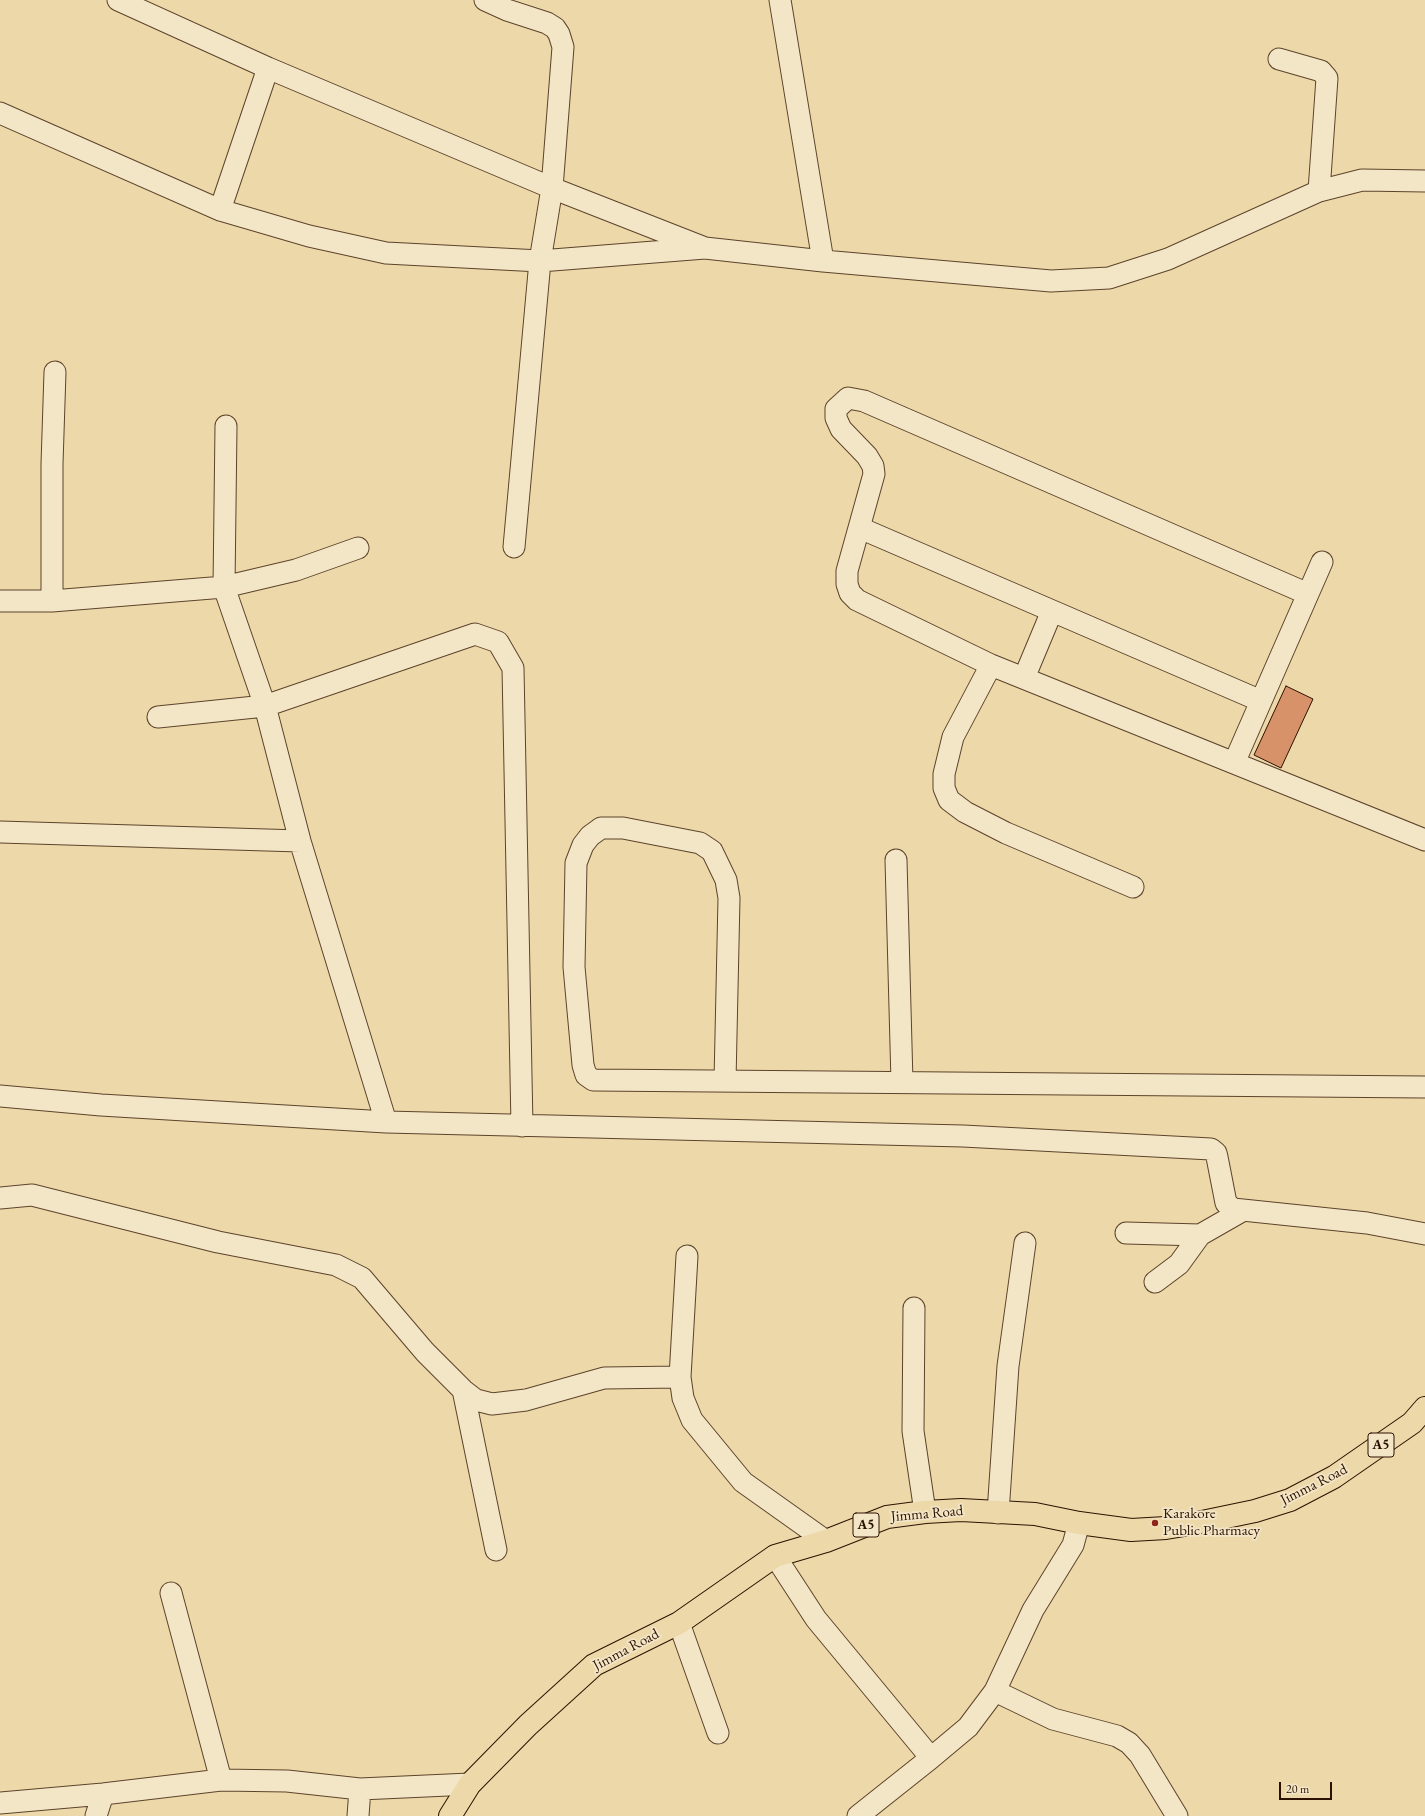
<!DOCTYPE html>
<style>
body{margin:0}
#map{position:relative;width:1425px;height:1816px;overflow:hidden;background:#ecd8a9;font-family:"EB Garamond",serif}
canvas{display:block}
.scale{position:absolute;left:1279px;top:1782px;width:53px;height:18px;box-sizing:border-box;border:2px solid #2d1100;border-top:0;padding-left:5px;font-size:12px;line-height:14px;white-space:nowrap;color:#2d1100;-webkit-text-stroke:3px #f3e6c7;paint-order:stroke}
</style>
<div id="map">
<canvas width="1425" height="1816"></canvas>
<div class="scale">20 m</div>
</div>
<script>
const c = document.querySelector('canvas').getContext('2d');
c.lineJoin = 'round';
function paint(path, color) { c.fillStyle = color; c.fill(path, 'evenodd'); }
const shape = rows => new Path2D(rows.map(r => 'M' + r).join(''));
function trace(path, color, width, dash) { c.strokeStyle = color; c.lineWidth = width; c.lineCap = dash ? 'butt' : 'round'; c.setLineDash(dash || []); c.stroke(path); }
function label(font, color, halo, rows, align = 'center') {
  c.font = font + ' "EB Garamond",serif'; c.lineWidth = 3.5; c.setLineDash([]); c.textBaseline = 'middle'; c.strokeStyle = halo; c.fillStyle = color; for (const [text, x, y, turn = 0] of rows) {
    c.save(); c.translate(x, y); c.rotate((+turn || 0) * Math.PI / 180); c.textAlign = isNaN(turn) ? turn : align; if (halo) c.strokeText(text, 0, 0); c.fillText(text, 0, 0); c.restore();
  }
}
const building = shape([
 [1286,686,1313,699,1281,768,1254,755,1286,686]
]);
paint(building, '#d8926a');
trace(building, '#2d1100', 1);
const minor = shape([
 [485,0,507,10,547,23,555,28,559,34,563,47,552,188,540,261,514,547],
 [780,0,823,261],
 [1279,59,1321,71,1327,78,1319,191],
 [0,113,220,210,309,236,386,253,540,261,705,248,552,188,268,68,118,0],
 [220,210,268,68],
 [705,248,823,261,1051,281,1109,278,1168,259,1319,191,1362,180,1425,181],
 [226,426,224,587,296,570,358,548],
 [860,528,1261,701],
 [1308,594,864,401,848,398,836,409,836,418,841,429,867,456,873,466,874,474,847,571,847,584,850,593,857,600,991,665,1425,840],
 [0,601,52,601,224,587,265,706,300,841,386,1122],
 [52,601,52,464,55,372],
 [991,665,953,737,944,774,944,788,949,800,965,812,1006,833,1133,887],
 [1024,678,1052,611],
 [158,717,265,706,475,634,498,642,513,668,522,1126],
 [1234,763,1322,562],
 [0,832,300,841],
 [896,860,902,1082],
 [725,1081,729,898,726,880,712,851,700,843,623,828,601,828,590,836,583,845,576,863,574,967,583,1065,586,1075,593,1080,1425,1087],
 [0,1096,101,1105,386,1122,963,1136,1211,1149,1216,1153,1217,1157,1226,1203,1233,1209,1367,1223,1425,1234],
 [0,1198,32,1195,218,1242,336,1265,362,1278,425,1352,463,1390,476,1400,492,1404,526,1400,604,1378,680,1377],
 [1126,1233,1200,1235],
 [687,1256,680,1377,683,1398,692,1420,743,1482,826,1541],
 [1155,1282,1179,1264,1200,1235,1242,1211],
 [914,1308,913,1431,925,1512],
 [463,1390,496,1550],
 [998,1513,1008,1366,1025,1243],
 [775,1556,816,1619,931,1758,968,1727,995,1691,1033,1610,1073,1545,1079,1523],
 [171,1593,221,1780],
 [679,1623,718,1733],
 [995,1691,1053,1719,1117,1736,1129,1743,1140,1755,1177,1816],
 [0,1803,103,1794,221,1780,287,1781,360,1789,470,1784],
 [96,1816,103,1794],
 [358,1816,360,1789],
 [858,1816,931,1758]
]);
const highway = shape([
 [450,1816,470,1784,528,1725,594,1665,679,1623,775,1556,826,1541,887,1517,925,1512,961,1510,1035,1514,1079,1523,1131,1530,1166,1528,1202,1522,1255,1511,1290,1500,1334,1477,1412,1423,1425,1408]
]);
trace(minor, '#5d432a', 23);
trace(highway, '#2d1100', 24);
trace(minor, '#f3e6c7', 21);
trace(highway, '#ecd8a9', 22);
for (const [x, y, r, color] of [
 [1155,1523,4,"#8f2418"]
]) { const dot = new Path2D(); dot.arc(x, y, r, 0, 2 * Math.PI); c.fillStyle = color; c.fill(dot); trace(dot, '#f3e6c7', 1.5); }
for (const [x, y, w] of [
 [1381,1445,26],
 [866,1525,26]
]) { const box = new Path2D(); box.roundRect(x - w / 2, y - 12, w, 24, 3); c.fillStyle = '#f3e6c7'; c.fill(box); trace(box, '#2d1100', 1); }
label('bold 14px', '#2d1100', null, [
 ["A5",1381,1445],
 ["A5",866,1525]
]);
label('15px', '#2d1100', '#f3e6c7', [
 ["Jimma Road",1314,1485,-27],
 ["Jimma Road",927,1514,-5],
 ["Jimma Road",626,1650,-28]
]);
label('15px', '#2d1100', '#f3e6c7', [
 ["Karakore",1163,1514],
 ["Public Pharmacy",1163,1531]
], 'left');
</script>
